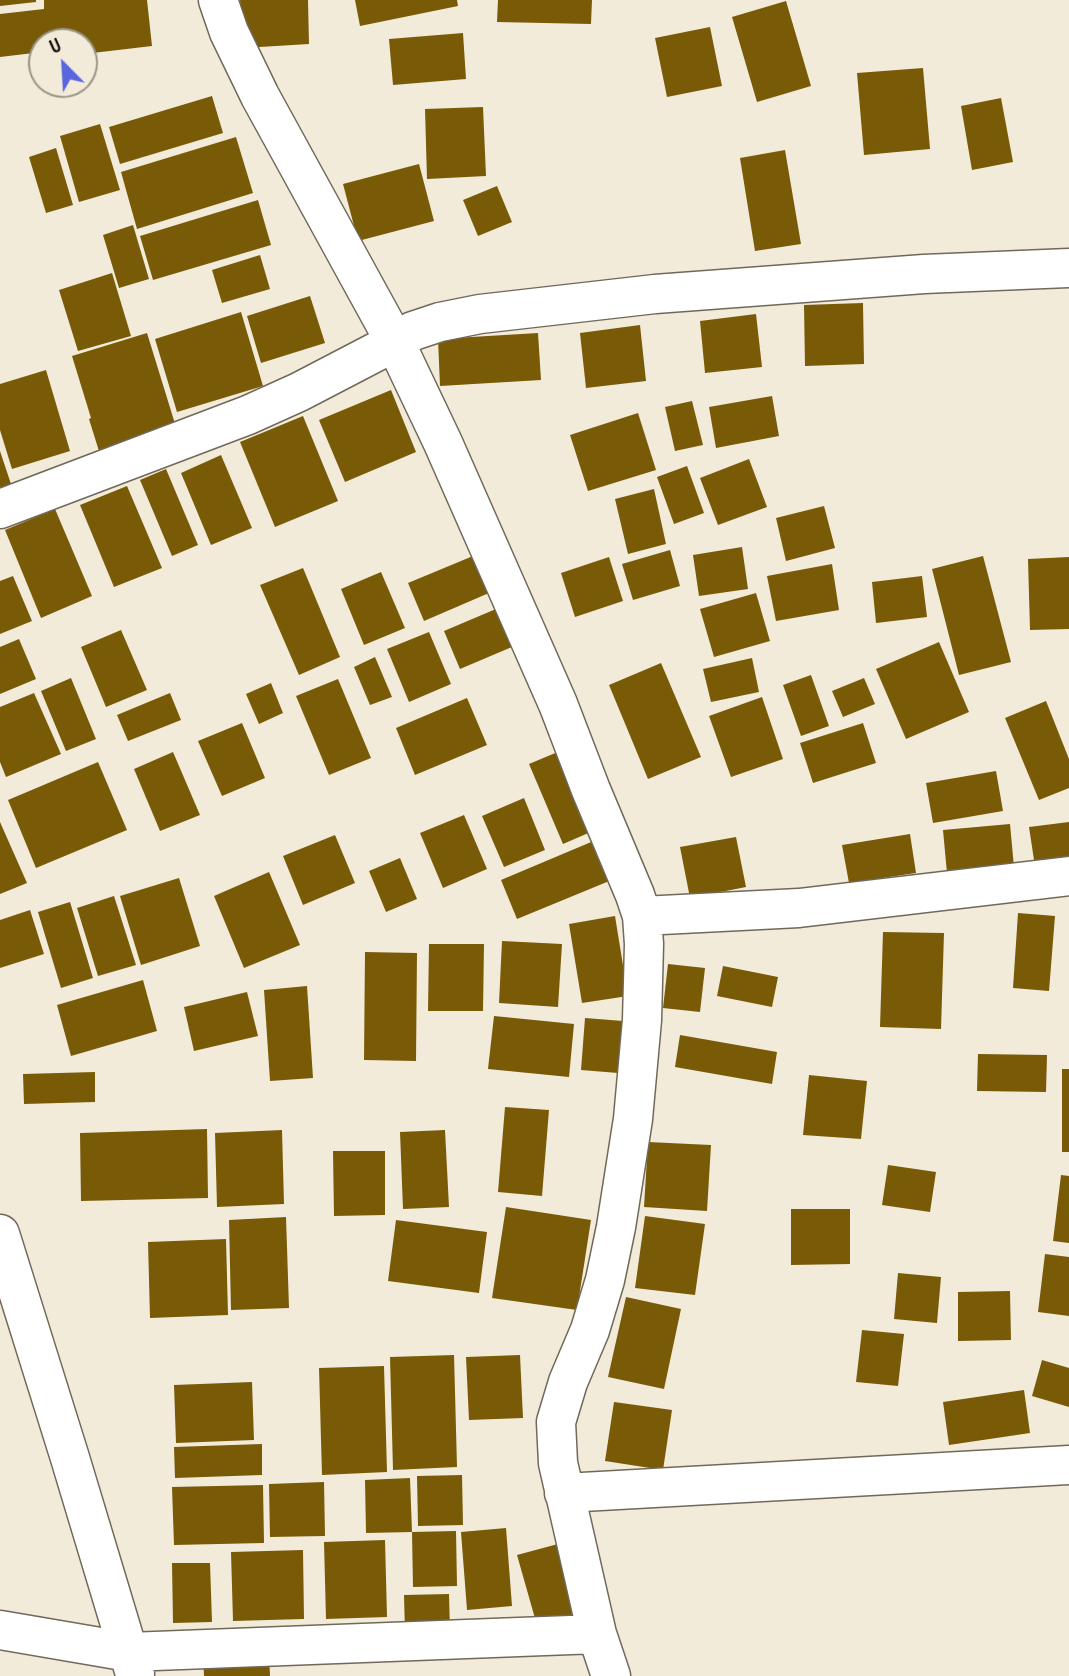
<!DOCTYPE html>
<style>
body{margin:0}
#map{position:relative;width:1069px;height:1676px;overflow:hidden;background:#f3ebd9;font-family:"PT Sans Narrow",sans-serif}
canvas{display:block}
.north{position:absolute;left:28px;top:28px;width:70px;height:70px;box-sizing:border-box;background:#f3ebd9;border:2px solid #9b9588;border-radius:50%;rotate:336deg;font-size:19px;font-weight:700;line-height:28px;text-align:center;color:#16130e}
.north::after{content:'';display:block;margin:auto;width:24px;height:32px;background:#5966dd;clip-path:polygon(50% 0,100% 100%,50% 72%,0 100%)}
</style>
<div id="map">
<canvas width="1069" height="1676"></canvas>
<div class="north">U</div>
</div>
<script>
const c = document.querySelector('canvas').getContext('2d');
c.lineJoin = 'round';
function paint(path, color) { c.fillStyle = color; c.fill(path, 'evenodd'); }
const shape = rows => new Path2D(rows.map(r => 'M' + r).join(''));
function trace(path, color, width, dash) { c.strokeStyle = color; c.lineWidth = width; c.lineCap = dash ? 'butt' : 'round'; c.setLineDash(dash || []); c.stroke(path); }
paint(shape([
 [0,0,36,0,36,2,0,6],
 [44,0,147,0,152,46,84,54,84,42,42,42,42,52,0,57,0,14,44,9],
 [240,0,308,0,309,44,243,48],
 [355,0,457,0,458,6,360,26],
 [498,0,592,0,591,24,497,22],
 [786,1,811,86,757,102,732,17],
 [710,27,722,86,667,97,655,38],
 [463,33,466,79,393,85,389,39],
 [923,68,930,149,864,155,857,73],
 [212,96,223,133,120,164,109,127],
 [1001,98,1013,162,972,170,961,106],
 [483,107,486,176,427,179,425,109],
 [100,124,120,190,79,202,60,136],
 [236,137,253,193,137,229,121,172],
 [56,148,73,205,46,213,29,157],
 [785,150,801,244,755,251,740,158],
 [419,164,434,221,358,241,343,184],
 [497,186,512,222,478,236,463,200],
 [258,200,271,245,153,280,140,236],
 [133,225,149,279,119,288,103,235],
 [260,255,270,289,222,303,212,270],
 [112,273,131,336,78,351,59,290],
 [310,296,325,343,261,363,247,316],
 [863,303,864,364,805,366,804,305],
 [241,312,263,386,177,412,155,339],
 [756,314,762,367,705,373,700,321],
 [640,325,646,381,586,388,580,333],
 [147,333,180,440,103,464,89,419,91,418,72,356],
 [538,333,541,380,440,386,438,339],
 [46,370,70,451,12,469,0,430,0,384],
 [391,390,416,452,345,482,319,420],
 [772,396,779,436,716,448,709,407],
 [692,401,703,445,675,451,665,407],
 [638,413,656,470,588,491,570,435],
 [303,416,338,501,275,527,240,442],
 [0,451,12,487,0,490],
 [221,455,252,528,211,545,181,473],
 [749,459,767,507,718,525,700,478],
 [687,466,704,513,674,524,657,477],
 [166,469,198,545,172,556,140,480],
 [127,486,162,568,114,587,80,505],
 [654,489,666,544,628,554,615,499],
 [824,506,835,548,786,561,776,518],
 [55,509,92,596,41,618,5,530],
 [742,547,748,589,699,596,693,555],
 [670,550,680,586,633,600,622,564],
 [473,556,489,593,424,621,408,583],
 [983,556,1011,662,959,675,932,569],
 [609,557,623,601,575,617,561,573],
 [1069,557,1069,629,1030,630,1028,559],
 [832,564,839,610,776,621,767,576],
 [303,568,340,657,299,675,260,585],
 [381,572,405,628,364,645,341,589],
 [13,576,32,621,0,634,0,581],
 [922,576,927,617,876,623,872,582],
 [756,593,770,641,714,657,700,609],
 [510,603,526,641,460,669,444,631],
 [121,630,147,690,106,707,81,647],
 [429,632,451,684,409,702,387,649],
 [19,639,36,679,0,694,0,647],
 [939,642,969,712,906,739,876,669],
 [375,657,392,697,370,705,354,667],
 [752,658,759,692,711,702,703,669],
 [661,663,701,757,648,779,609,685],
 [811,675,829,726,801,736,783,685],
 [71,678,96,739,66,751,41,691],
 [864,678,875,704,843,717,832,691],
 [338,679,371,758,329,775,296,696],
 [271,683,283,713,259,724,246,694],
 [34,693,61,754,6,777,0,762,0,707],
 [170,693,181,720,128,741,117,715],
 [762,697,783,759,731,777,709,716],
 [467,698,487,745,415,775,396,728],
 [1046,701,1069,759,1069,788,1039,800,1005,718],
 [242,723,265,778,222,796,198,741],
 [863,723,876,763,813,783,800,743],
 [560,751,593,831,563,844,529,764],
 [173,752,200,815,160,831,134,769],
 [98,762,127,830,36,868,8,800],
 [996,771,1003,811,933,823,926,783],
 [524,798,545,850,504,867,482,816],
 [464,815,487,869,443,888,420,833],
 [0,822,27,883,0,894],
 [1069,822,1069,869,1036,873,1029,827],
 [1010,824,1015,878,948,884,943,830],
 [910,834,916,873,849,883,842,845],
 [335,835,355,883,303,905,283,856],
 [603,837,619,877,517,919,501,880],
 [736,837,746,887,690,898,680,847],
 [400,858,417,899,386,912,369,871],
 [269,872,300,945,244,968,214,896],
 [179,878,200,946,141,965,120,896],
 [114,896,136,965,98,976,77,908],
 [70,902,93,978,61,988,38,912],
 [30,910,44,954,0,968,0,920],
 [1018,913,1055,916,1049,991,1013,988],
 [615,916,628,996,582,1003,569,924],
 [883,932,944,933,941,1029,880,1027],
 [502,941,562,944,558,1007,499,1003],
 [429,944,484,944,483,1011,428,1011],
 [365,952,417,953,416,1061,364,1060],
 [668,964,705,968,700,1012,663,1008],
 [723,966,778,977,772,1007,717,996],
 [143,980,157,1031,71,1056,57,1005],
 [307,986,313,1078,270,1081,264,990],
 [247,992,258,1036,194,1051,184,1007],
 [494,1016,574,1024,569,1077,488,1069],
 [585,1018,623,1021,618,1073,581,1070],
 [680,1035,777,1052,772,1084,675,1067],
 [978,1054,1047,1055,1046,1092,977,1091],
 [1062,1069,1069,1069,1069,1152,1062,1152],
 [95,1072,95,1102,24,1104,23,1074],
 [809,1075,867,1081,861,1139,803,1135],
 [505,1107,549,1110,542,1196,498,1192],
 [207,1129,208,1198,81,1201,80,1133],
 [282,1130,284,1204,217,1207,215,1133],
 [445,1130,449,1207,403,1209,400,1132],
 [648,1142,711,1145,707,1211,644,1207],
 [333,1151,385,1151,385,1215,334,1216],
 [888,1165,936,1172,930,1212,882,1205],
 [1061,1175,1069,1176,1069,1243,1053,1241],
 [506,1207,591,1220,577,1310,492,1298],
 [791,1209,850,1209,850,1264,791,1265],
 [645,1216,705,1224,695,1295,635,1288],
 [286,1217,289,1308,231,1310,229,1220],
 [396,1220,487,1232,479,1293,388,1281],
 [226,1239,228,1315,150,1318,148,1242],
 [1045,1254,1069,1257,1069,1316,1038,1312],
 [898,1273,941,1277,937,1323,894,1319],
 [1010,1291,1011,1340,958,1341,958,1292],
 [626,1297,681,1309,664,1389,608,1377],
 [862,1330,904,1334,898,1386,856,1382],
 [454,1355,457,1467,393,1470,390,1357],
 [520,1355,523,1418,469,1420,466,1357],
 [1042,1360,1069,1368,1069,1407,1032,1396],
 [384,1366,387,1472,322,1475,319,1368],
 [252,1382,254,1440,176,1443,174,1385],
 [1024,1390,1030,1433,949,1445,943,1402],
 [614,1402,672,1410,663,1470,605,1461],
 [262,1444,262,1475,175,1478,174,1447],
 [462,1475,463,1525,418,1526,417,1476],
 [410,1478,412,1532,366,1533,365,1480],
 [324,1482,325,1536,270,1537,269,1484],
 [263,1485,264,1543,174,1545,172,1487],
 [506,1528,512,1606,467,1610,461,1532],
 [456,1531,457,1586,413,1587,412,1532],
 [385,1540,387,1617,326,1619,324,1542],
 [569,1541,591,1622,540,1636,517,1555],
 [303,1550,304,1619,233,1621,231,1552],
 [172,1563,210,1563,212,1622,173,1623],
 [449,1594,450,1631,405,1632,404,1595],
 [269,1654,270,1676,204,1676,203,1656]
]), '#785a07');
const minor = shape([
 [218,0,229,32,260,96,395,342,443,443,558,704,591,790,635,895,642,916,644,944,642,1020,633,1119,616,1227,605,1280,590,1330,568,1382,556,1422,558,1463,597,1634,611,1676],
 [0,509,248,415,299,392,395,342,413,331,440,322,480,314,655,294,924,274,1069,268],
 [642,916,799,908,1069,876],
 [0,1234,70,1458,135,1674],
 [564,1493,1069,1465],
 [0,1630,129,1652,597,1634]
]);
trace(minor, '#70695a', 41);
trace(minor, '#fff', 38);
</script>
